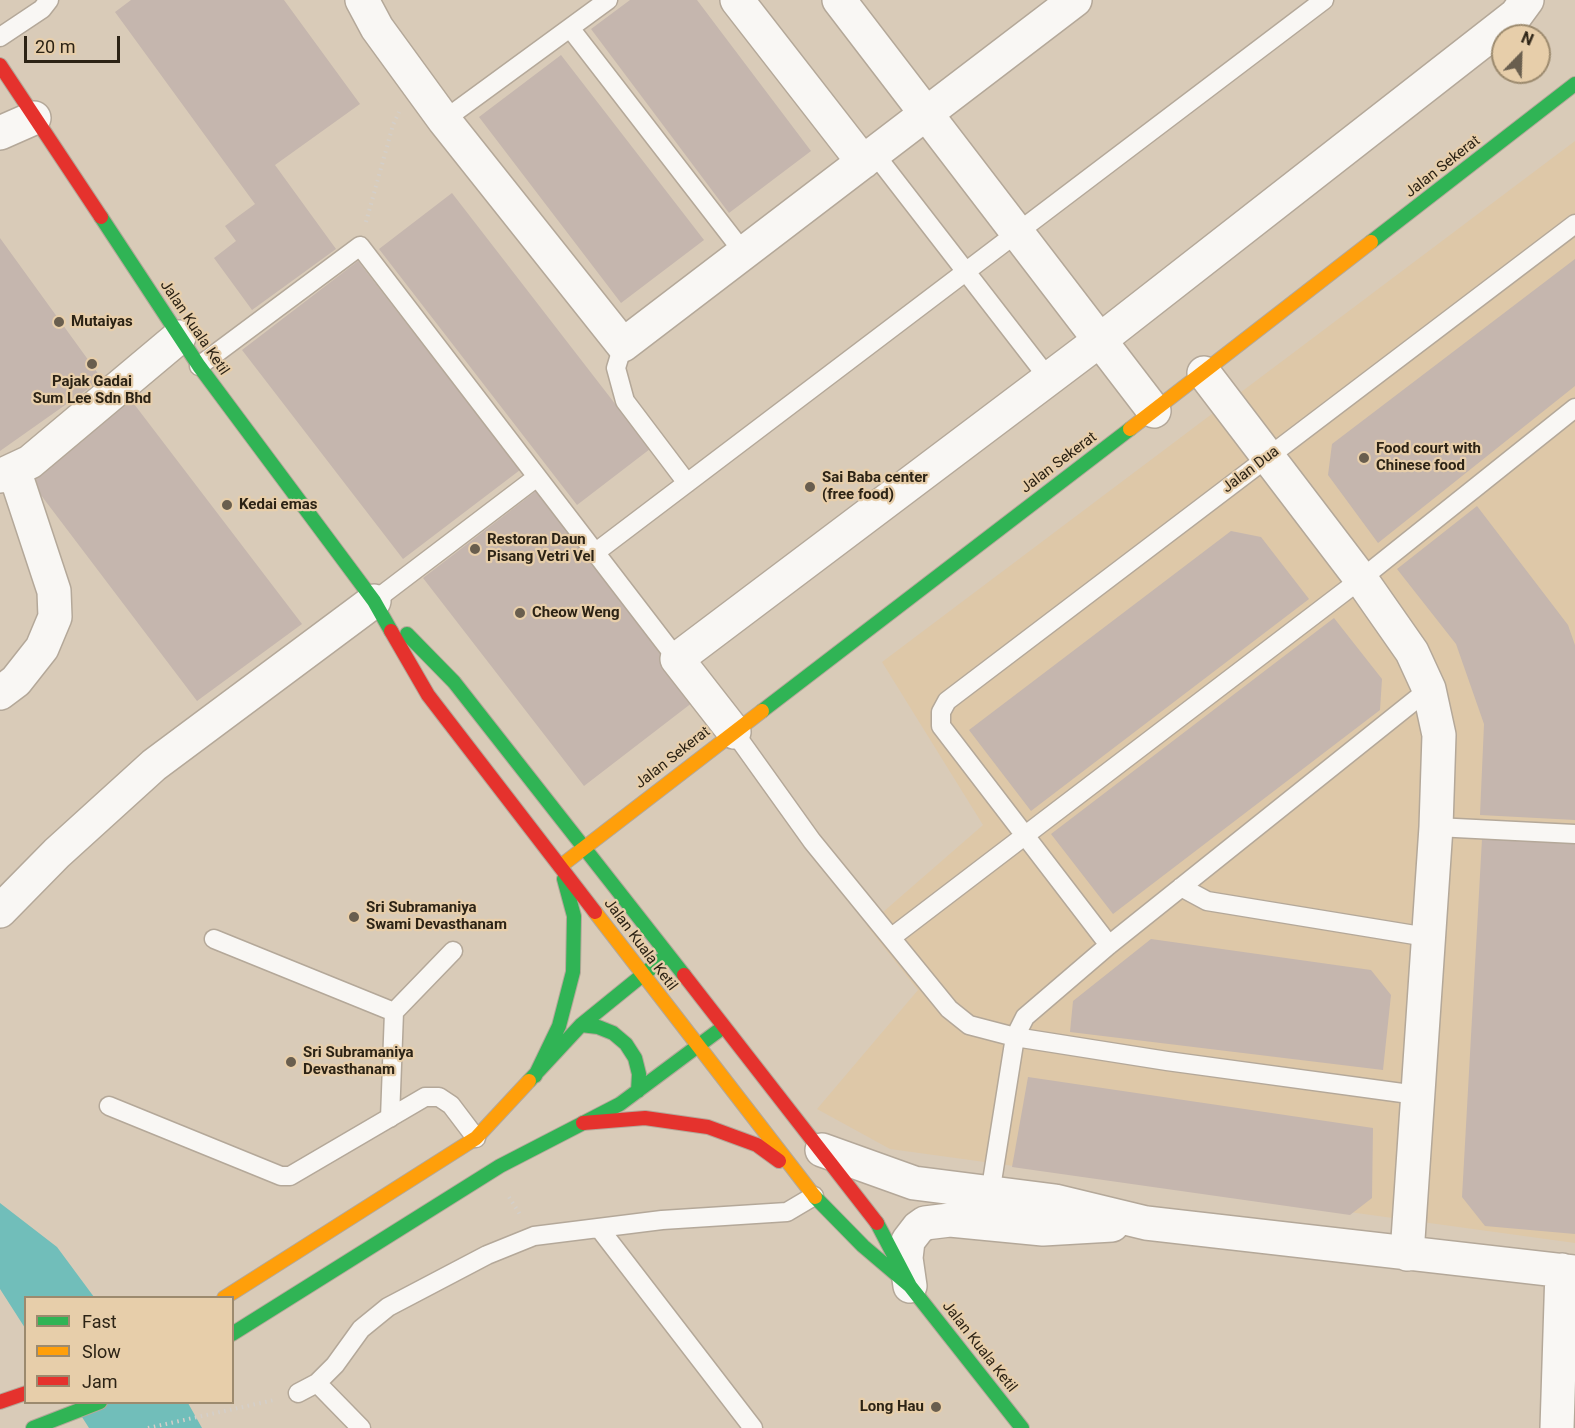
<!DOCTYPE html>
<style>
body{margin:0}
#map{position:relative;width:1575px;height:1428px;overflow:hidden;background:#d9cbb8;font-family:Roboto,sans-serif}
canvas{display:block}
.legend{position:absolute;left:24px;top:1296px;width:210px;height:108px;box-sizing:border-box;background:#e7ceaa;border:2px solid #9c8a6e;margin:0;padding:8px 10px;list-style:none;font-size:18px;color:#2c2315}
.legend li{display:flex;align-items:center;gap:12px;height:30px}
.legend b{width:30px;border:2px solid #9c8a6e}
.north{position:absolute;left:1491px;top:24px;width:60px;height:60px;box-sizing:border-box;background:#e7ceaa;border:2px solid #9c8a6e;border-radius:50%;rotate:23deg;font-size:16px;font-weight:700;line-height:24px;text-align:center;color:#2c2315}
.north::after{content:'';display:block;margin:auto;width:21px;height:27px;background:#695e4e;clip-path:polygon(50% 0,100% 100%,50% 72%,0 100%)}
.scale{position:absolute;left:24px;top:36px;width:96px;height:27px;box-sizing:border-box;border:3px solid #2c2315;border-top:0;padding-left:8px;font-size:18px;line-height:21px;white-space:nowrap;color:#2c2315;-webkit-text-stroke:4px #e7ceaa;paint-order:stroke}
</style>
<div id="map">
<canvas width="1575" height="1428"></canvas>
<ul class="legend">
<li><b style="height:8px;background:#30b455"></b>Fast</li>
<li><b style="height:8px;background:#ff9f0a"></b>Slow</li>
<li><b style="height:8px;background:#e5322d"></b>Jam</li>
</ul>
<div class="north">N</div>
<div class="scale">20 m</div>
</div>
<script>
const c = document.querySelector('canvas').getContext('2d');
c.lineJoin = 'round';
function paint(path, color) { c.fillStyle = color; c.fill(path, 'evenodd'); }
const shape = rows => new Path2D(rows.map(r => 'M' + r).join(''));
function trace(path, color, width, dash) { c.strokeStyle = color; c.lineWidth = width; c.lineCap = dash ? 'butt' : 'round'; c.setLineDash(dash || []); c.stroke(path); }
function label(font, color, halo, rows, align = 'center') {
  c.font = font + ' Roboto,sans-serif'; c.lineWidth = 4.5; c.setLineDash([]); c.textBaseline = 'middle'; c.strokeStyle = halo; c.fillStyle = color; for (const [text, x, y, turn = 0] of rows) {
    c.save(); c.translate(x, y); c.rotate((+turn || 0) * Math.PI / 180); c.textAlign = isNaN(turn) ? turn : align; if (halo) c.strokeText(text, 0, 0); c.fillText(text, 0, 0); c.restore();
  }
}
paint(shape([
 [1575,141,1575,1243,890,1149,817,1109,918,990,867,926,983,825,882,662]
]), '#dec8a8');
paint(shape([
 [0,1203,57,1247,94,1297,26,1298,25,1328,0,1289],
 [73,1403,188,1403,202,1428,89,1428]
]), '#71beba');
paint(shape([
 [131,0,284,0,360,104,275,165,336,249,252,310,214,258,236,241,225,226,255,204,115,12],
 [630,0,697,0,811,151,729,213,591,29],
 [561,55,704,240,621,303,479,117],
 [452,193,650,449,577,505,379,249],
 [0,238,102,379,0,451],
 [1575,259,1575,386,1378,543,1328,475,1332,444],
 [358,261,520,470,403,559,242,350],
 [131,400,302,624,197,701,28,478],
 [536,491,697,699,584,786,423,578],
 [1477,506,1568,625,1575,645,1575,820,1480,815,1484,724,1456,644,1397,569],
 [1231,531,1261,537,1309,599,1031,811,969,730],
 [1334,618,1382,679,1380,710,1113,914,1051,834],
 [1482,839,1575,844,1575,1234,1485,1226,1462,1197],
 [1151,939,1371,970,1391,995,1383,1070,1070,1032,1073,1001],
 [1028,1077,1373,1128,1372,1198,1350,1215,1012,1167]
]), '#c5b6ae');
const lane = shape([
 [570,28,744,253],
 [0,37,42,9,49,0],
 [444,120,608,0],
 [874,153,1049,379],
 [623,345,616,368,625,401,687,483],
 [199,366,360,246,677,659],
 [596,552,1324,0],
 [374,601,537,477],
 [734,732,812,841,949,1009,969,1025,1015,1037,1167,1061,1417,1095],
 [1436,827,1575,834],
 [1181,887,1207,901,1427,937],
 [892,937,1361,579,1575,408],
 [214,939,394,1012],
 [1109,945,941,726,941,712,947,701,1575,224],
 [109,1106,281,1176,290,1176,425,1097,439,1097,451,1105,476,1138],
 [390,1118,394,1012,453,951],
 [990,1194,1015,1037,1025,1017,1109,945,1429,689],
 [599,1228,753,1428],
 [317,1383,361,1428],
 [298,1393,317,1383,335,1365,361,1329,388,1307,487,1255,534,1236,662,1220,787,1212,814,1196]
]);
const street = shape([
 [362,0,377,28,444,120,623,345,1075,0],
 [737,0,863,162],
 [839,0,1154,411],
 [0,133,34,118],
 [1204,373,1361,579,1412,652,1429,689,1439,735,1436,827,1407,1254],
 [0,476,30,462,179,337],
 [0,693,16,681,42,648,55,617,54,591,14,470],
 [734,732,677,659,1100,340,1516,15,1527,0],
 [0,911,57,853,154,765,374,601],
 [822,1150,914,1183,1055,1201,1146,1223,1575,1272],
 [910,1286,906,1258,908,1241,918,1228,925,1223,950,1220,1043,1229,1112,1225],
 [1557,1428,1562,1270]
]);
const fast = shape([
 [101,217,199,366,374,601,391,631],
 [1371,242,1575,84],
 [407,634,454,682,684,975],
 [762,711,1130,429],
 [581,1025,598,1027,613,1033,626,1044,635,1058,639,1074,638,1091],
 [535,1076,559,1026,573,972,574,916,564,879],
 [529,1081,581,1025,666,956],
 [815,1197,863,1246,910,1286],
 [877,1223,910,1286,1022,1428],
 [232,1334,500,1166,620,1104,722,1028],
 [33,1428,100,1402]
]);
const slow = shape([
 [1130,429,1371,242],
 [562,865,762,711],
 [595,912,815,1197],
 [224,1298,476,1138,529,1081]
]);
const jam = shape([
 [0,65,101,217],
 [391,631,428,695,595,912],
 [684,975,877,1223],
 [583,1123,645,1118,708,1127,757,1145,779,1161],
 [0,1402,26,1393]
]);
trace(lane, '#b4a899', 21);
trace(street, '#b4a899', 36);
trace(fast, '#b4a899', 16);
trace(slow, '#b4a899', 16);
trace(jam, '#b4a899', 16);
trace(shape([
 [366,222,393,125,399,112],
 [509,1197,521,1216],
 [148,1428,274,1400]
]), '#d4cfc9', 4, [1.5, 4.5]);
trace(lane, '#f9f7f4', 18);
trace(street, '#f9f7f4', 33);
trace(fast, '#30b455', 14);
trace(slow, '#ff9f0a', 14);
trace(jam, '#e5322d', 14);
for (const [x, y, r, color] of [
 [59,322,6,"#695e4e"],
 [92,364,6,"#695e4e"],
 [1364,458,6,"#695e4e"],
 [810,487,6,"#695e4e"],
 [227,505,6,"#695e4e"],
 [475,549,6,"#695e4e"],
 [520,613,6,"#695e4e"],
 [354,917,6,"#695e4e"],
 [291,1062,6,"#695e4e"],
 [936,1407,6,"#695e4e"]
]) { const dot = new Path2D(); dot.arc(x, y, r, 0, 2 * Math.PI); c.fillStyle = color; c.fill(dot); trace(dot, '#e7ceaa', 2); }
label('15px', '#2c2315', '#e7ceaa', [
 ["Jalan Sekerat",1443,167,-38],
 ["Jalan Kuala Ketil",194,328,56],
 ["Jalan Sekerat",1059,463,-37],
 ["Jalan Dua",1251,470,-37],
 ["Jalan Sekerat",673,758,-38],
 ["Jalan Kuala Ketil",640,945,53],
 ["Jalan Kuala Ketil",979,1347,52]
]);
label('bold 15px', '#2c2315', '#e7ceaa', [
 ["Mutaiyas",71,322],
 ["Pajak Gadai",92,382,"center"],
 ["Sum Lee Sdn Bhd",92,399,"center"],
 ["Food court with",1376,449],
 ["Chinese food",1376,466],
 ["Sai Baba center",822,478],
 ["(free food)",822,495],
 ["Kedai emas",239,505],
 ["Restoran Daun",487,540],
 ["Pisang Vetri Vel",487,557],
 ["Cheow Weng",532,613],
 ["Sri Subramaniya",366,908],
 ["Swami Devasthanam",366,925],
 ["Sri Subramaniya",303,1053],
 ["Devasthanam",303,1070],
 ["Long Hau",924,1407,"right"]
], 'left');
</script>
